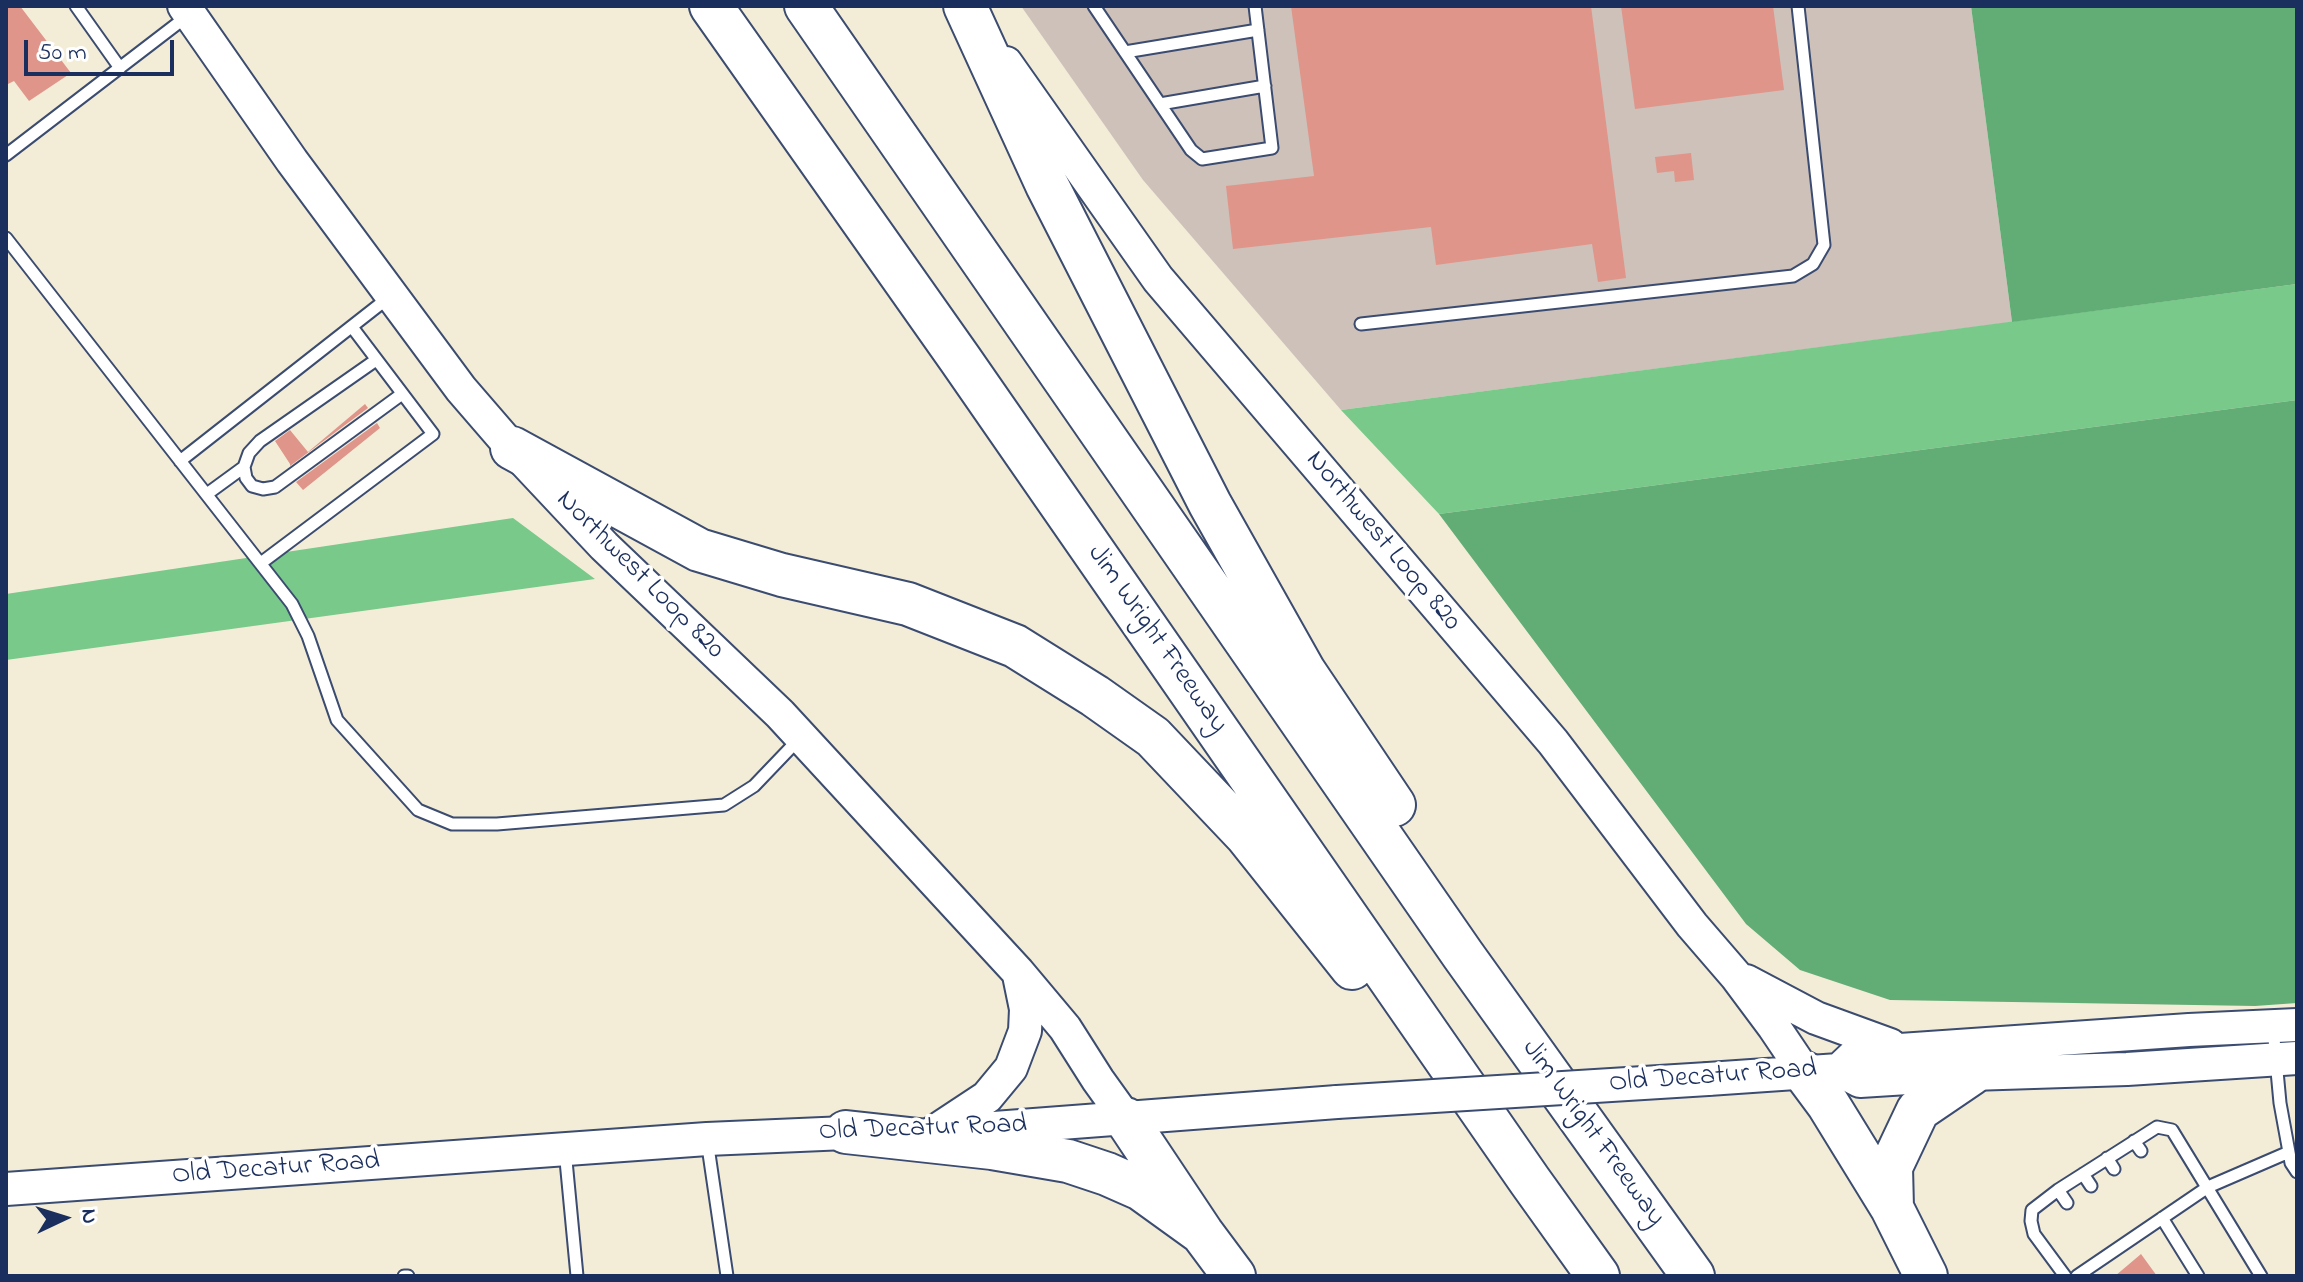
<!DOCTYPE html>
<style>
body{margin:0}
#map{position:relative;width:2303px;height:1282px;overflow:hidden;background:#f3edd8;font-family:"Indie Flower",sans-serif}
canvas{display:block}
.frame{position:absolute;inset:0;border:8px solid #1b2f5e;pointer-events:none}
.north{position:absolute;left:24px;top:1178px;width:80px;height:80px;-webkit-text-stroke:6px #fff;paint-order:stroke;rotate:86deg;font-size:22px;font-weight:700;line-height:32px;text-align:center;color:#1b2f5e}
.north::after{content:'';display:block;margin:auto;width:28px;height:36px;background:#1b2f5e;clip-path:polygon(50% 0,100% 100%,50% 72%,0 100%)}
.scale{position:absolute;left:24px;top:40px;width:150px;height:36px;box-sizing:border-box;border:4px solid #1b2f5e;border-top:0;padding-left:10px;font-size:24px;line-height:28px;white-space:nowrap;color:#1b2f5e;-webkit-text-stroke:6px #fff;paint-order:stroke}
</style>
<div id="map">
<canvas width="2303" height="1282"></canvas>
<div class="frame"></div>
<div class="north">N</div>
<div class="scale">50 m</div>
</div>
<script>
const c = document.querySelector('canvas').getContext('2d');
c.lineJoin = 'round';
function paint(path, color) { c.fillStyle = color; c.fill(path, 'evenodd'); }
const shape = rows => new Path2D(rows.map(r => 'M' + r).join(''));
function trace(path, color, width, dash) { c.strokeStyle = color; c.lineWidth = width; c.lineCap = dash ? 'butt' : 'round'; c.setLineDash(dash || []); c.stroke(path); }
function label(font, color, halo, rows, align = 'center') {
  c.font = font + ' "Indie Flower",sans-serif'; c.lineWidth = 7; c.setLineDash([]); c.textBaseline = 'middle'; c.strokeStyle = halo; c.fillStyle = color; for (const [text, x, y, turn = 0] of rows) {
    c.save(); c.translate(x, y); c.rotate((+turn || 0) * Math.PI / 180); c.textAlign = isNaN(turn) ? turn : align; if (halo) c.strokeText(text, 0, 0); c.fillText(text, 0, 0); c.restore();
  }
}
paint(shape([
 [1021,6,1971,6,2012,322,1341,410,1143,180]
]), '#cec1ba');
paint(shape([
 [2297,284,2297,400,1439,514,1341,410],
 [513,518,595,579,6,660,6,594]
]), '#78c98a');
paint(shape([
 [1971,6,2297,6,2297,284,2012,322],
 [2297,400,2297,1003,2255,1006,1890,1000,1800,970,1746,924,1439,514]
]), '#62ad76');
paint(shape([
 [6,6,20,6,71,73,29,101,14,81,6,85],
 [1291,6,1591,6,1626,278,1598,282,1592,244,1436,265,1431,227,1233,249,1226,186,1314,176],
 [1621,6,1773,6,1784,90,1635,109],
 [1691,153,1694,180,1675,182,1674,171,1657,173,1655,157],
 [365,404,368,408,290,466,290,464,275,441,290,430,308,452],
 [377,423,380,428,303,490,296,482],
 [2141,1254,2157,1276,2115,1276]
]), '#df9589');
const lane = shape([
 [76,6,120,68],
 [1094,6,1191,150,1202,159,1272,148,1255,6],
 [1125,52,1258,30],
 [1160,104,1265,86],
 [6,155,186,17],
 [6,238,292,604,308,636,337,720,418,810,452,824,497,824,724,805,754,786,798,740],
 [1361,324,1793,276,1813,264,1824,245,1798,6],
 [376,360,260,441,249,453,244,467,246,478,252,486,263,489,275,487,402,394],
 [180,461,388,298],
 [207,494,244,467],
 [261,563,433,434,352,327],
 [2273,1028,2280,1103,2291,1163,2297,1172],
 [707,1140,727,1276],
 [2134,1141,2141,1151],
 [565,1150,577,1276],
 [2107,1158,2114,1169],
 [2083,1174,2091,1186],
 [2058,1190,2067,1203],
 [2162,1218,2198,1276],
 [404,1276,408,1276],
 [2065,1276,2034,1234,2031,1221,2032,1210,2058,1190,2157,1127,2172,1130,2261,1276],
 [2077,1276,2208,1187,2289,1152]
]);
const secondary = shape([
 [184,6,292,161,461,389,512,448,604,546,780,714,1018,972,1065,1028,1098,1080,1126,1119],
 [1006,63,1158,279,1553,742,1692,925,1736,976,1774,1027,1805,1073],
 [1746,981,1816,1018,1890,1045],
 [1839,1070,1857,1053,2189,1030,2297,1025],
 [1708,1079,1839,1070,1860,1081,1971,1074,2127,1069,2297,1058],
 [955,1131,1337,1102],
 [934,1132,987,1097,1011,1068,1025,1031,1026,1009,1019,975],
 [6,1189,707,1139,869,1132]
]);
const highway = shape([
 [711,6,960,359,1530,1181,1598,1276],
 [806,6,1463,955,1693,1276],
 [965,6,1047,185,1210,504,1304,671,1394,805],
 [512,448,699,550,782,575,908,604,1015,646,1095,696,1153,737,1246,835,1352,968],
 [1805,1073,1828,1104,1892,1208,1926,1276],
 [1126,1119,1202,1233,1234,1276],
 [846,1132,992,1148,1068,1161,1107,1174,1141,1189,1202,1233],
 [1892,1208,1891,1167,1918,1110,1971,1074]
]);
trace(lane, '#3b4c70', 15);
trace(secondary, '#3b4c70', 36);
trace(highway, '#3b4c70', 46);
trace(lane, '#fff', 11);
trace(secondary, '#fff', 32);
trace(highway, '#fff', 42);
const secondaryBridge = shape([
 [1337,1102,1708,1079]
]);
trace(secondaryBridge, '#3b4c70', 36, []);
trace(secondaryBridge, '#fff', 32);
label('28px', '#1b2f5e', '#fff', [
 ["Northwest Loop 820",1382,542,50],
 ["Northwest Loop 820",639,576,45],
 ["Jim Wright Freeway",1156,640,55],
 ["Old Decatur Road",1713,1078,-4],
 ["Old Decatur Road",923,1130,-2],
 ["Jim Wright Freeway",1592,1134,54],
 ["Old Decatur Road",276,1170,-4]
]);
</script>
